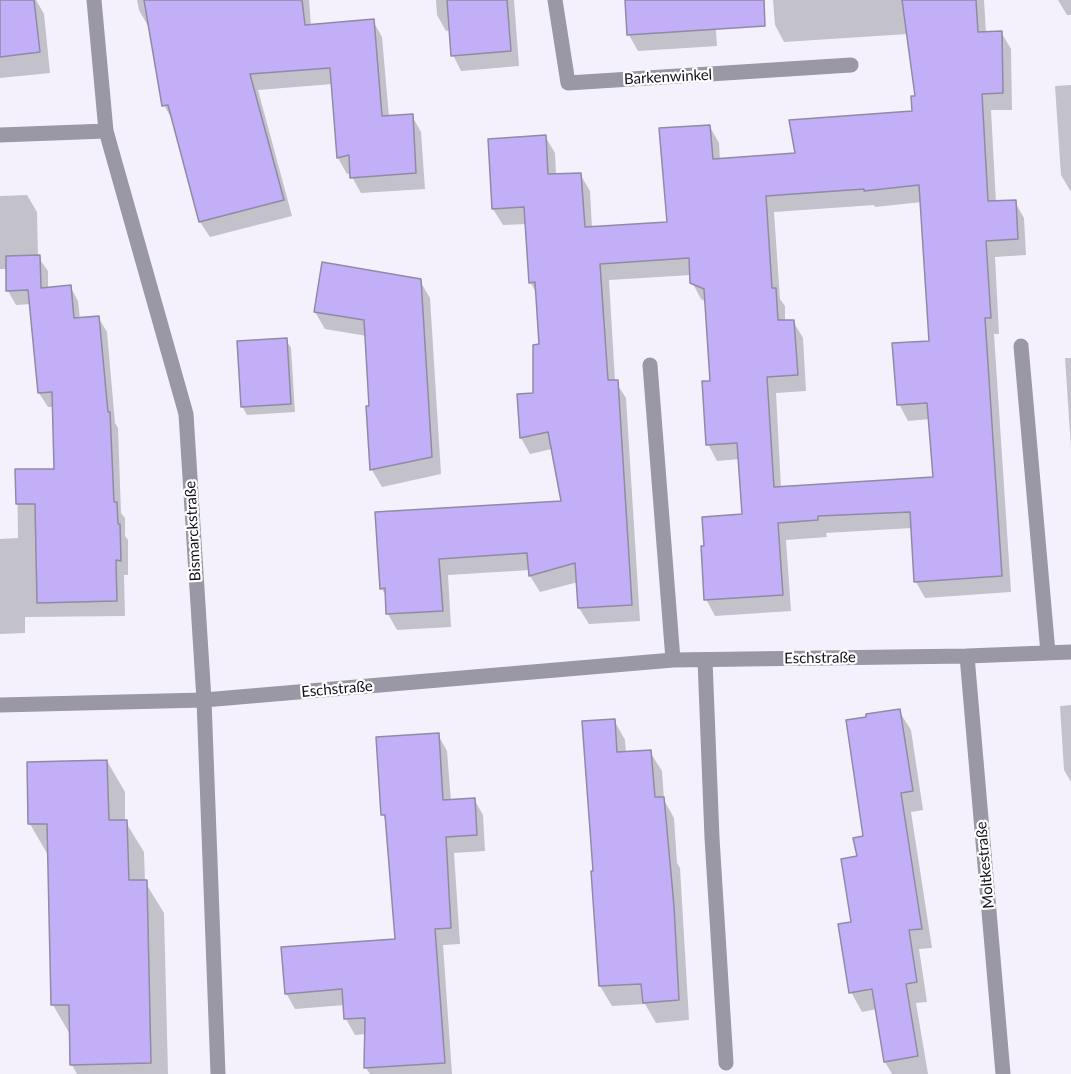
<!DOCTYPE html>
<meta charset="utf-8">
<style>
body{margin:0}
canvas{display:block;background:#f4f1fd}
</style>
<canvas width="1071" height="1074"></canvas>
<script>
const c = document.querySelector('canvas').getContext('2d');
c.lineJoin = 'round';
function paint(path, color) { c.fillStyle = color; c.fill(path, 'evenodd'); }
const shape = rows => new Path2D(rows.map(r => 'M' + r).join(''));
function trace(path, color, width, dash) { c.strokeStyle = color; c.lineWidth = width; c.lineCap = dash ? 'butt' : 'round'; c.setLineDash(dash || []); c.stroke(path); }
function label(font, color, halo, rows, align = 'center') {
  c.font = font + ' Lato,sans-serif'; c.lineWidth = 4.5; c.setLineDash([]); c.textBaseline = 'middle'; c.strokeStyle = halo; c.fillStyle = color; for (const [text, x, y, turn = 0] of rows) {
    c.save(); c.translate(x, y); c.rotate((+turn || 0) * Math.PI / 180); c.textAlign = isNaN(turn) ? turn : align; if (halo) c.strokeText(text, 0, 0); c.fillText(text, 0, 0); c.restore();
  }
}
paint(shape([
 [0,0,36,0,44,14,50,73,0,78],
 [137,0,309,0,311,26,373,21,382,37,389,117,412,116,421,132,425,189,361,193,352,177,351,173,347,174,338,158,333,84,258,90,292,216,210,237,200,222,173,121,164,105,150,26,148,26,139,10],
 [436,0,514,0,519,66,461,71,453,55,451,30,446,31,437,15],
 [626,0,714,0,717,46,638,51,629,35],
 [773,0,984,0,986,33,1001,32,1011,49,1012,110,991,110,996,203,1015,202,1024,218,1026,255,995,257,999,334,994,334,1011,592,925,598,916,582,912,528,826,533,827,537,786,540,791,611,715,616,706,599,744,516,740,459,717,461,708,444,711,382,706,302,701,299,692,282,691,275,609,280,615,381,626,398,640,621,589,624,579,608,578,582,540,592,530,576,530,570,448,575,451,627,397,630,388,614,387,597,381,588,377,513,563,502,552,449,530,454,521,438,534,395,540,346,537,294,530,282,527,224,503,225,493,209,545,136,555,153,556,175,580,174,590,191,592,228,668,224,710,127,719,143,720,160,797,155,913,112,916,97,908,34,784,42,775,25],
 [922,202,931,342,899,404,908,421,930,419,934,478,781,488,776,393,806,391,803,338,793,321,785,321,785,306,780,299,774,212,874,205,875,207],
 [1058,0,1071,0,1071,15,1067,15],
 [1071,85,1071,192,1061,175,1055,86],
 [27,195,37,212,38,257,48,271,48,289,70,286,78,301,80,319,98,317,107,332,115,423,118,428,121,513,125,518,125,536,128,540,128,575,124,575,125,616,25,617,25,633,0,634,0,539,18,538,17,471,56,470,54,407,48,407,39,393,31,304,16,305,8,291,8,269,0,269,0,196],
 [420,281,430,298,441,474,382,487,372,470,368,407,371,407,367,336,325,329,315,312],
 [286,340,291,348,295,412,247,415,242,406],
 [1065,358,1071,358,1071,448],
 [1071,705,1071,782,1064,770,1060,706],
 [899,711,911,730,923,810,911,812,932,948,919,949,927,1002,916,1003,928,1074,892,1074,885,1062,877,1009,862,1012,851,992,852,923,858,857],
 [614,720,625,740,626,753,650,752,662,771,664,800,674,818,677,863,680,868,689,1020,656,1023,645,1004,612,1006,600,986,592,872,595,872],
 [438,735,447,751,451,801,474,799,483,815,485,851,454,853,460,944,443,945,452,1074,370,1074,366,1068,366,1034,355,1035,346,1019,345,1005,295,1009,286,993,397,940,387,823,383,815],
 [107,761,125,792,125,821,144,852,145,882,164,913,168,1074,77,1074,72,1065,71,1036,53,1005,48,855,30,824]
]), '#0003');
const building = shape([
 [0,0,34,0,40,52,0,57,0,0],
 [144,0,302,0,305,25,374,19,382,116,413,114,416,173,350,178,349,155,337,158,330,68,250,74,284,200,199,222,168,105,162,106,144,0],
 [447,0,507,0,511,51,451,56,447,0],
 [625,0,764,0,765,26,627,35,625,0],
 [902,0,976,0,978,32,1002,31,1003,93,982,94,988,201,1016,200,1018,239,986,241,991,318,985,318,1002,576,914,582,910,512,818,516,818,520,778,523,783,595,704,600,701,546,704,546,702,517,742,514,737,443,706,445,702,381,710,381,704,289,690,283,689,258,600,264,608,380,618,380,632,605,578,608,575,563,529,576,527,553,439,559,443,611,386,614,385,588,380,589,375,512,561,501,548,432,520,438,517,394,533,393,533,345,539,344,535,282,529,283,524,207,492,209,488,139,546,135,548,174,581,173,585,227,667,222,659,128,710,125,713,159,795,153,789,120,912,111,911,96,915,96,902,0],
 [919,185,929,341,892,343,897,405,927,403,933,477,774,487,767,377,798,375,794,320,778,320,776,288,772,288,766,196,864,189,864,191,919,185],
 [40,255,41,288,71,285,74,318,99,316,108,412,110,412,114,502,117,502,118,524,120,524,121,561,116,560,117,601,37,603,35,504,16,504,15,469,54,469,52,392,38,393,28,290,6,291,6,256,40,255],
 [322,262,421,279,432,457,370,470,366,406,369,406,364,320,314,312,322,262],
 [287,338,291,404,241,407,237,341,287,338],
 [900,709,913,791,901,793,922,929,909,930,917,982,906,984,918,1056,884,1062,872,989,849,993,838,924,851,922,841,859,857,856,853,838,863,836,846,720,866,717,866,714,900,709],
 [615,719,617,752,651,750,655,797,664,797,674,906,679,1000,643,1003,641,984,599,986,591,871,593,871,582,721,615,719],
 [439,733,443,800,475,798,477,835,446,837,451,928,435,929,445,1063,364,1068,365,1018,344,1019,342,989,285,994,281,947,395,939,385,815,381,815,376,737,439,733],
 [107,760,109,820,127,820,129,880,147,880,151,1063,70,1065,69,1005,51,1005,47,824,28,824,27,762,107,760]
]);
paint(building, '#c2aff7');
trace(building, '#918aa5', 1.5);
trace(shape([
 [94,0,106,131,186,414,204,700,218,1074],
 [555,0,568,83,851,65],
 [0,135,106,131],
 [1021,346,1048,653],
 [650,365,673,660],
 [967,656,1003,1074],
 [705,660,712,838,726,1063],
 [0,705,204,700,673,660,967,656,1071,652]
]), '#9a98a4', 15);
label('15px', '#120f19', '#fff', [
 ["Barkenwinkel",668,77,-3],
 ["Bismarckstraße",193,531,-93],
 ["Eschstraße",820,658,-1],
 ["Eschstraße",337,689,-5],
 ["Moltkestraße",985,865,-95]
]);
</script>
